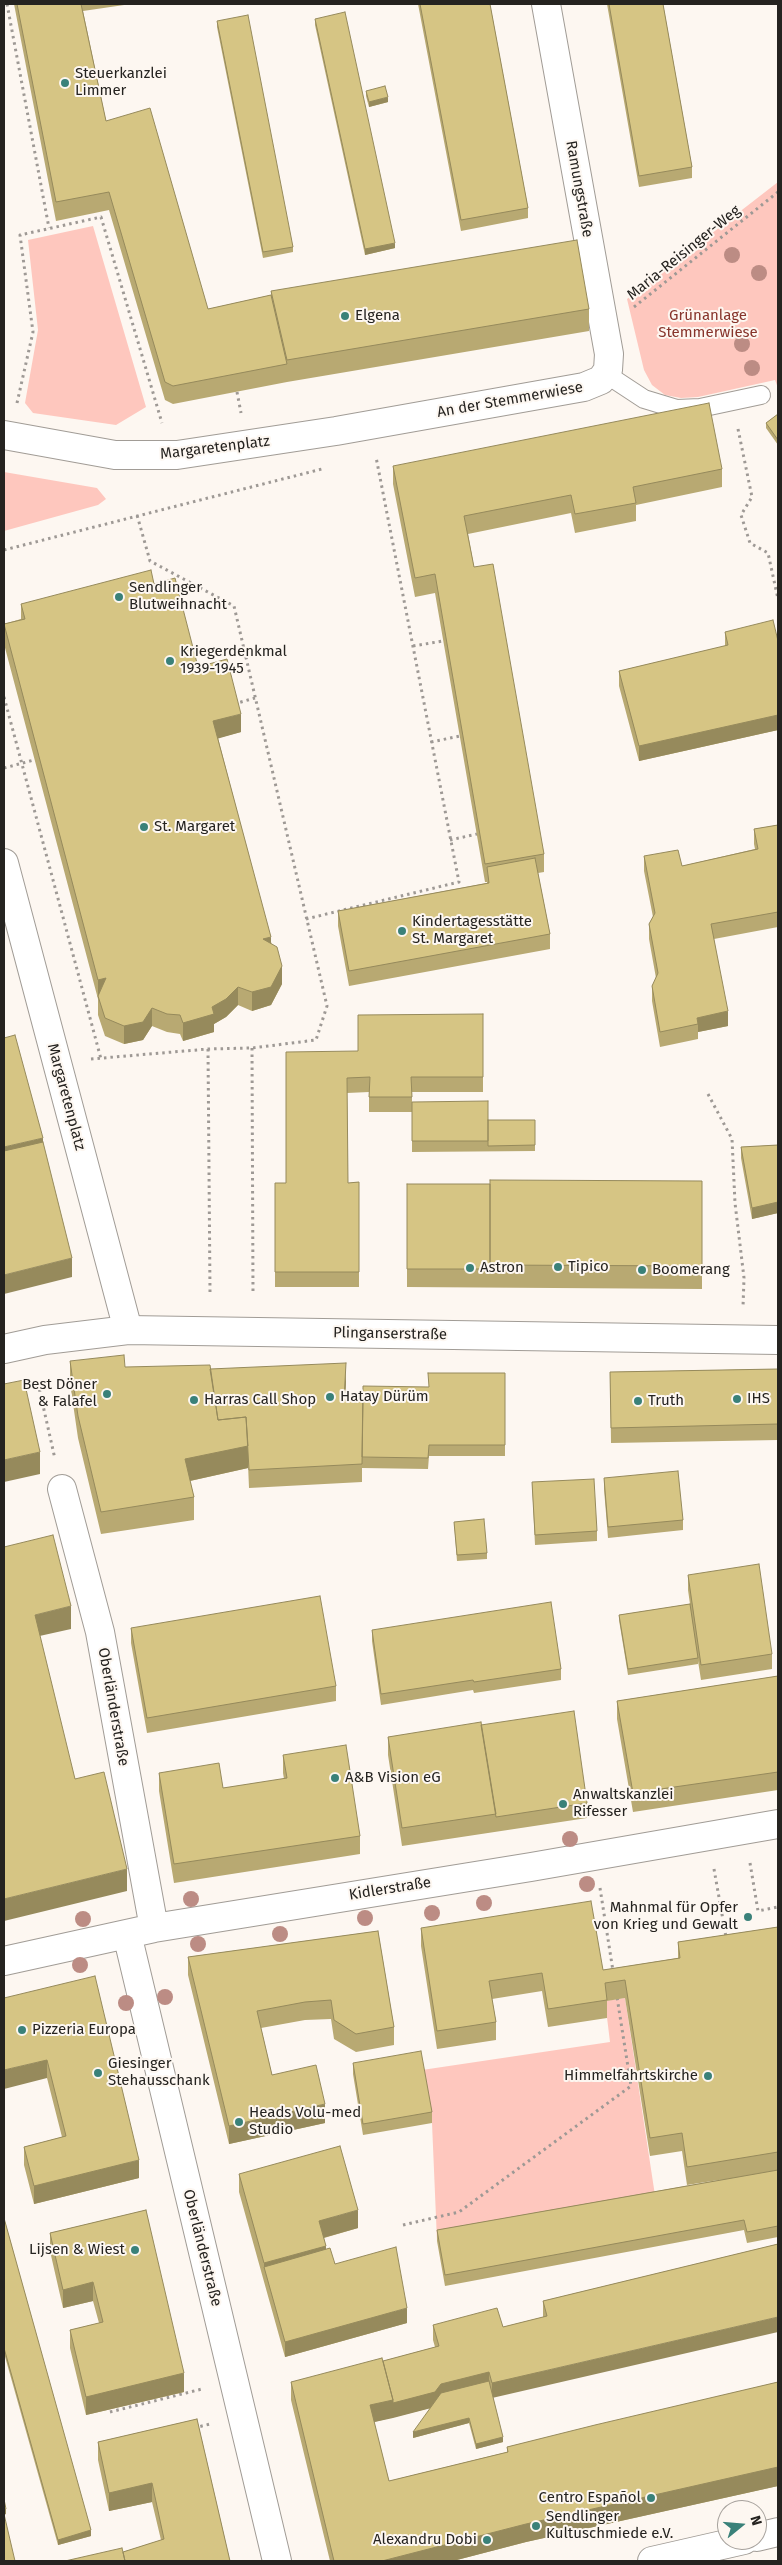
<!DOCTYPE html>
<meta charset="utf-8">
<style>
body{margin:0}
#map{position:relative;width:782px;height:2565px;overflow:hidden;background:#fdf7f1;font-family:"Fira Sans",sans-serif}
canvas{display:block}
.frame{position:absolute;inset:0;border:5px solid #252320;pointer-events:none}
.north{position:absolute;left:717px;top:2500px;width:50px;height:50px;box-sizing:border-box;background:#fdf7f1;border:1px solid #a7a29d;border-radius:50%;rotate:73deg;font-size:14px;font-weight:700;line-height:20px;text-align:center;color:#252320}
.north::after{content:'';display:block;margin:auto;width:18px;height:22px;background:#3a8179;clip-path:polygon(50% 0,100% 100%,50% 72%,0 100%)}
</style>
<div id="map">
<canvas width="782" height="2565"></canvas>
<div class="frame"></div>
<div class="north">N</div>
</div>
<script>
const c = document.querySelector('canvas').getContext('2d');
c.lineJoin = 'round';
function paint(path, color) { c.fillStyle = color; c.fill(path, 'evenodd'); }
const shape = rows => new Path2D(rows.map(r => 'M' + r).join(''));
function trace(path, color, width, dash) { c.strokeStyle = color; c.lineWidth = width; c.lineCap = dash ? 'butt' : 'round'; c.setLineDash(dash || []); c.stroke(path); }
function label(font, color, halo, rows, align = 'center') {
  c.font = font + ' "Fira Sans",sans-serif'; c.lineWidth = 4; c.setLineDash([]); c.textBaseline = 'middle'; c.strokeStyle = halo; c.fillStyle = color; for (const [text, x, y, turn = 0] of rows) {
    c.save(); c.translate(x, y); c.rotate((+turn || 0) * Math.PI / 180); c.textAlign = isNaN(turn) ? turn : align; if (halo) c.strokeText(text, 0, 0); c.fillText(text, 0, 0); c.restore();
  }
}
paint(shape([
 [778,182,778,388,775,380,698,397,681,398,665,395,652,385,644,370,627,299],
 [93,226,146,407,116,425,33,413,25,403,38,330,28,240],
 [4,472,97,488,106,499,98,505,4,531],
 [625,1998,656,2202,437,2241,432,2123,422,2070,610,2042,605,2001]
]), '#fec7be');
const lane = shape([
 [606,374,644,399,677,409,700,408,761,395]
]);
const street = shape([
 [4,435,115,455,177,455,336,431,584,387,601,380,608,370,609,354,546,4],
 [4,863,128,1330],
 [62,1489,100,1632,154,1928],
 [127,1934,277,2561],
 [4,1961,154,1928,531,1867,778,1824],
 [757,2537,778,2532],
 [652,2561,744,2540]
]);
const secondary = shape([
 [4,1349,45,1340,128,1330,778,1340]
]);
trace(lane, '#a19c96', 20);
trace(street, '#a19c96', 30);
trace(secondary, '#a19c96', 30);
trace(shape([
 [7,4,49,228],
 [634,307,778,192],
 [237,392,241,413],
 [17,403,33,332,20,235,101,217,162,423],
 [738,429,752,497,741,515,750,543,768,553,778,599],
 [4,550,322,469],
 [413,646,443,641],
 [4,697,101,1059],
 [234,704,255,698],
 [431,742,460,736],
 [4,768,34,760],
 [450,840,477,834],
 [306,919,459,882,376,457],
 [252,1048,253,1293],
 [208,1049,210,1292],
 [91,1059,208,1049,252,1048,316,1040,327,1006,234,606,150,561,137,515],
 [708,1094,732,1139,735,1203,744,1278,743,1307],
 [38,1383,55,1459],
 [750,1863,758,1911,778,1907],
 [714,1869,726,1937],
 [600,1888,613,1971],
 [403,2225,459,2212,631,2086,617,1997],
 [110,2412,202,2389],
 [194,2428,210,2424]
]), '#9e9995', 3, [2.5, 4]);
trace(lane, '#fff', 18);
trace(street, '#fff', 28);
trace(secondary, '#fff', 28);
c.fillStyle = '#bc8c84';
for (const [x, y] of [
 [732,255],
 [759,273],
 [742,344],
 [752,368],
 [570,1839],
 [587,1884],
 [191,1899],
 [484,1903],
 [432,1913],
 [365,1918],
 [83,1919],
 [280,1934],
 [198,1944],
 [80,1965],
 [165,1997],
 [126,2003]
]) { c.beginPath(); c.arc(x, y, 8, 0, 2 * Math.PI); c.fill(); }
paint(shape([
 [14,4,131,4,83,11,106,121,208,309,271,295,271,291,589,309,589,331,287,382,173,404,165,400,109,210,56,221],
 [418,4,490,4,528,208,528,218,461,231],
 [607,4,663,4,692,167,692,178,639,187],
 [315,19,395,248,365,255,315,25],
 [217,21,293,247,293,252,263,258,217,27],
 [366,91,388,102,369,107,366,96],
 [778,414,778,445,766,428,766,423],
 [393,466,722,469,722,487,636,505,636,521,575,533,571,513,468,534,474,567,544,854,544,872,538,873,550,934,550,949,349,986,338,926,338,911,487,883,487,882,485,882,435,593,415,597,393,484],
 [154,584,198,667,241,732,218,738,282,984,271,1005,252,1011,238,1005,226,1017,214,1024,214,1032,183,1041,180,1034,167,1032,152,1026,143,1040,124,1044,105,1036,98,1015,98,999,4,644,4,624,21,619,21,604],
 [725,632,778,641,778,730,639,761,619,686,619,671,725,646],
 [778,825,778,927,714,939,728,1026,698,1032,698,1039,660,1047,652,1001,652,986,656,978,649,939,649,924,653,917,644,871,644,856,682,866,755,849,754,844,754,829],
 [483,1014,483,1092,412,1092,412,1102,488,1120,535,1120,535,1151,412,1152,412,1112,369,1112,369,1092,347,1093,348,1183,359,1182,359,1287,275,1287,275,1183,286,1183,358,1051],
 [778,1078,778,1098,777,1094,777,1079],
 [778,1145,778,1213,752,1219,741,1158,741,1147],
 [702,1181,702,1289,407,1287,407,1184,490,1184],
 [70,1361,125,1367,210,1369,346,1381,345,1400,363,1401,428,1387,505,1373,505,1456,429,1456,428,1469,362,1468,362,1482,249,1488,248,1464,248,1468,190,1481,194,1497,194,1520,101,1534,78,1438,70,1383],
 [778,1369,778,1440,611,1443,610,1372],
 [604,1478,683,1520,683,1530,608,1538,604,1489],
 [532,1482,597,1531,597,1541,535,1545],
 [454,1522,487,1553,487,1559,457,1561],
 [688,1575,772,1654,772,1669,701,1680,698,1661,698,1664,628,1675,619,1620,619,1615,690,1604,688,1590],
 [131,1628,336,1686,336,1701,147,1733,131,1643],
 [372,1630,561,1669,561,1680,474,1693,473,1690,381,1705,372,1641],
 [778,1676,778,1790,633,1812,617,1719,617,1701],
 [481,1725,587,1803,587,1818,402,1846,388,1755,388,1737],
 [283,1755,360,1836,360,1854,174,1883,159,1791,159,1773,223,1788,284,1779,283,1773],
 [778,1927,778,2237,747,2243,744,2230,445,2286,437,2241,437,2230,725,2179,687,2185,682,2151,650,2156,625,1998,607,2001,607,2018,548,2027,542,1991,492,1999,496,2022,496,2040,437,2049,421,1946,421,1928,603,1970,678,1958,678,1942],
 [378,1931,394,2027,394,2045,356,2052,334,2039,331,2019,305,2020,261,2028,272,2075,325,2123,229,2144,188,1975,188,1957],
 [4,1998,139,2178,34,2204,24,2165,24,2147,62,2137,47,2078],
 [353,2063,432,2112,432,2123,363,2135,353,2074],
 [239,2174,358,2228,324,2238,326,2249,335,2264,407,2323,285,2357,239,2192],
 [146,2210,184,2392,86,2415,70,2348,70,2330,99,2323,93,2301,63,2308,50,2251,50,2233],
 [4,2218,91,2536,58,2545,4,2353],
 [778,2244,493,2397,503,2442,476,2449,469,2423,413,2438,430,2408,374,2422,389,2481,507,2452,507,2447,778,2382,778,2486,526,2542,453,2561,330,2561,291,2400,291,2382,383,2361,435,2347,433,2340,433,2325,503,2327,543,2317,543,2301],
 [197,2419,230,2561,123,2552,161,2540,152,2502,109,2511,98,2460,98,2442]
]), '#b8a972');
paint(shape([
 [388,97,388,102,369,107,369,102],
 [395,243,395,248,365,255,365,249],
 [241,714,241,732,213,740,213,721],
 [778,715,778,730,639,761,639,746],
 [271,937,271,955,263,939],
 [282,966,282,984,271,1005,252,1011,252,992],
 [106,978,98,996,98,999,98,980],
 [238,987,238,1005,226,1017,214,1024,214,1032,183,1041,183,1023,212,1007],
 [152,1008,152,1026,143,1040,124,1044,124,1026],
 [728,1011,728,1026,698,1032,698,1024,697,1018],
 [43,1138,43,1160,4,1169,4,1147],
 [778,1202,778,1213,752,1219,752,1208],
 [72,1258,72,1277,4,1294,4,1275],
 [346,1363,346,1381,344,1419,344,1400],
 [248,1446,248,1468,185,1482,185,1459],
 [40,1452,40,1474,4,1482,4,1460],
 [71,1606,71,1629,35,1637,35,1615],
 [127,1869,127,1891,4,1921,4,1899],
 [47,2060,47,2078,4,2089,4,2070],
 [325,2104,325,2123,229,2144,229,2126],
 [139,2160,139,2178,34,2204,34,2186],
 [358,2210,358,2228,319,2239,319,2221],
 [326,2246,326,2264,264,2267,264,2263],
 [93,2282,93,2301,63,2308,63,2290],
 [407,2308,407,2323,285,2357,285,2342],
 [778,2317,778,2332,492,2398,492,2383],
 [489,2372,489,2387,435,2407,393,2418,393,2403,441,2384],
 [184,2373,184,2392,86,2415,86,2397],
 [393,2400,393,2418,370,2423,370,2405],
 [469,2418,469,2423,413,2438,413,2432],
 [503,2437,503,2442,476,2449,476,2444],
 [778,2467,778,2486,526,2542,453,2561,382,2561,526,2524],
 [152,2483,152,2502,109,2511,109,2493],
 [4,2509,6,2509,6,2514,4,2515],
 [91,2530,91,2536,58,2545,58,2540]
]), '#968a5c');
const building = shape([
 [17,4,81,4,106,121,150,108,208,309,271,295,287,364,173,386,165,382,109,192,56,202,17,4],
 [420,4,490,4,528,208,461,220,420,4],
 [609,4,663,4,692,167,639,176,609,4],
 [345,12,395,243,365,249,315,19,345,12],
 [248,15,293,247,263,252,217,21,248,15],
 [385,86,388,97,369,102,366,91,385,86],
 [577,240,589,309,287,360,271,291,577,240],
 [709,403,722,469,633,487,636,503,575,514,571,495,464,516,474,567,493,564,544,854,485,864,435,574,415,578,393,466,709,403],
 [778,414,778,440,766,423,778,414],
 [151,570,154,584,175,578,198,667,227,659,241,714,213,721,271,937,263,939,277,947,282,966,271,987,252,992,238,987,226,999,212,1007,214,1014,183,1023,180,1015,167,1014,152,1008,143,1022,124,1026,105,1018,98,996,106,978,98,980,4,624,25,619,21,604,151,570],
 [773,620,778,641,778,715,639,746,619,671,728,645,725,632,773,620],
 [778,825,778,912,711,924,728,1011,697,1018,698,1024,660,1032,652,986,658,973,649,924,655,913,644,856,678,850,682,866,758,849,754,829,778,825],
 [535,858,550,934,349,971,338,911,489,883,487,867,535,858],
 [483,1014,483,1077,411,1077,412,1097,369,1097,370,1077,347,1078,348,1183,359,1182,359,1272,275,1272,275,1183,286,1183,286,1052,358,1051,358,1015,483,1014],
 [15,1035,43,1138,4,1147,4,1038,15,1035],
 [488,1101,488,1141,412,1141,412,1102,488,1101],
 [488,1120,535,1120,535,1145,488,1146,488,1120],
 [43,1142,72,1258,4,1275,4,1151,43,1142],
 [778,1145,778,1202,752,1208,741,1147,778,1145],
 [490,1180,702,1181,702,1266,490,1265,490,1180],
 [407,1184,490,1184,490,1269,407,1269,407,1184],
 [124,1355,125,1367,210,1365,218,1420,246,1417,248,1446,185,1459,194,1497,101,1512,78,1416,70,1361,124,1355],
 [346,1363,344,1400,363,1401,362,1464,249,1470,246,1417,218,1420,210,1369,346,1363],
 [778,1369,778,1424,611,1428,610,1372,778,1369],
 [428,1373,505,1373,505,1445,429,1445,428,1458,362,1457,363,1386,429,1387,428,1373],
 [24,1380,40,1452,4,1460,4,1384,24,1380],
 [678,1471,683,1520,608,1527,604,1478,678,1471],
 [594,1479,597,1531,535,1535,532,1482,594,1479],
 [484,1519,487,1553,457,1555,454,1522,484,1519],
 [53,1535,71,1606,35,1615,75,1779,104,1772,127,1869,4,1899,4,1547,53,1535],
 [759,1564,772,1654,701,1665,688,1575,759,1564],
 [320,1596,336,1686,147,1718,131,1628,320,1596],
 [551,1602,561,1669,474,1682,473,1680,381,1694,372,1630,551,1602],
 [690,1604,698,1658,628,1669,619,1615,690,1604],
 [778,1676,778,1772,633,1793,617,1701,778,1676],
 [574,1711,587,1803,496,1817,481,1725,574,1711],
 [481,1722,496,1814,402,1828,388,1737,481,1722],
 [346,1745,360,1836,174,1864,159,1773,219,1763,223,1788,287,1778,283,1755,346,1745],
 [591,1901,603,1970,680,1958,678,1942,778,1927,778,2152,687,2167,682,2133,650,2138,625,1980,605,1983,607,2000,548,2009,542,1973,489,1981,496,2022,437,2031,421,1928,591,1901],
 [378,1931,394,2027,356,2034,334,2020,331,2000,305,2002,257,2011,272,2075,316,2065,325,2104,229,2126,188,1957,378,1931],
 [95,1976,139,2160,34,2186,24,2147,66,2136,47,2060,4,2070,4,1998,95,1976],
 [421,2051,432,2112,363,2124,353,2063,421,2051],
 [340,2146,358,2210,319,2221,326,2246,264,2263,239,2174,340,2146],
 [778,2170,778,2226,747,2232,744,2220,445,2275,437,2230,778,2170],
 [146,2210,184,2373,86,2397,70,2330,103,2322,93,2282,63,2290,50,2233,146,2210],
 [4,2218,91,2530,58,2540,4,2348,4,2218],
 [778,2244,778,2317,492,2383,489,2372,441,2384,435,2392,393,2403,393,2400,383,2361,439,2346,433,2325,497,2308,503,2327,547,2316,543,2301,778,2244],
 [396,2247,407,2308,285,2342,264,2267,330,2248,335,2264,396,2247],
 [382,2358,393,2400,370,2405,389,2481,508,2452,507,2447,595,2425,778,2382,778,2467,526,2524,382,2561,334,2561,291,2382,382,2358],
 [489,2381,503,2437,476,2444,469,2418,413,2432,441,2393,489,2381],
 [197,2419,230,2561,125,2561,123,2552,164,2539,152,2483,109,2493,98,2442,197,2419],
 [4,2499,6,2509,4,2509,4,2499],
 [4,2514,15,2561,4,2561,4,2514],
 [122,2548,125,2561,65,2561,122,2548]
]);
paint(building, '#d6c584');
trace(building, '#968a5c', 1);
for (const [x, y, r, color] of [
 [65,83,5,"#3a8179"],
 [345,316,5,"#3a8179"],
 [119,597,5,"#3a8179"],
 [170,661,5,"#3a8179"],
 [144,827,5,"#3a8179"],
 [402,931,5,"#3a8179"],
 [558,1267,5,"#3a8179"],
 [470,1268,5,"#3a8179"],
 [642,1270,5,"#3a8179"],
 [107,1394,5,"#3a8179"],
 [330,1397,5,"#3a8179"],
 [737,1399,5,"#3a8179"],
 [194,1400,5,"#3a8179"],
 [638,1401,5,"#3a8179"],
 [335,1778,5,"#3a8179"],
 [563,1804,5,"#3a8179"],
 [748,1917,5,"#3a8179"],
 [22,2030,5,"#3a8179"],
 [98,2073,5,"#3a8179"],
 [708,2076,5,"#3a8179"],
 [239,2122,5,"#3a8179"],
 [135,2250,5,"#3a8179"],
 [651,2498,5,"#3a8179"],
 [536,2526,5,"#3a8179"],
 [487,2540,5,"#3a8179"]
]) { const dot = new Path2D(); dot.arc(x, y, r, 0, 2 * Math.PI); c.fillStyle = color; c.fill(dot); trace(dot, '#fdf7f1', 2); }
label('15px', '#252320', '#fdf7f1', [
 ["Steuerkanzlei",75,74],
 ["Limmer",75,91],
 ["Elgena",355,316],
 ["Sendlinger",129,588],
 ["Blutweihnacht",129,605],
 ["Kriegerdenkmal",180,652],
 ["1939-1945",180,669],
 ["St. Margaret",154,827],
 ["Kindertagesstätte",412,922],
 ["St. Margaret",412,939],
 ["Tipico",568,1267],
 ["Astron",480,1268],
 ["Boomerang",652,1270],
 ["Best Döner",97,1385,"right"],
 ["& Falafel",97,1402,"right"],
 ["Hatay Dürüm",340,1397],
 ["IHS",747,1399],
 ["Harras Call Shop",204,1400],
 ["Truth",648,1401],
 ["A&B Vision eG",345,1778],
 ["Anwaltskanzlei",573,1795],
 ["Rifesser",573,1812],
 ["Mahnmal für Opfer",738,1908,"right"],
 ["von Krieg und Gewalt",738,1925,"right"],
 ["Pizzeria Europa",32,2030],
 ["Giesinger",108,2064],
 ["Stehausschank",108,2081],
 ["Himmelfahrtskirche",698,2076,"right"],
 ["Heads Volu-med",249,2113],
 ["Studio",249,2130],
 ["Lijsen & Wiest",125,2250,"right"],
 ["Centro Español",641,2498,"right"],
 ["Sendlinger",546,2517],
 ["Kultuschmiede e.V.",546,2534],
 ["Alexandru Dobi",477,2540,"right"]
], 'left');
label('15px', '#252320', '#fdf7f1', [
 ["Ramungstraße",579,189,80],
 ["Maria-Reisinger-Weg",684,253,-39],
 ["An der Stemmerwiese",510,400,-10],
 ["Margaretenplatz",215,448,-7],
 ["Margaretenplatz",66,1097,75],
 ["Plinganserstraße",390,1334,1],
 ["Oberländerstraße",113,1707,80],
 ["Kidlerstraße",390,1889,-9],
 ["Oberländerstraße",202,2248,76]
]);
label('15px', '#87342b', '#fdf7f1', [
 ["Grünanlage",708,316],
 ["Stemmerwiese",708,333]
]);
</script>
